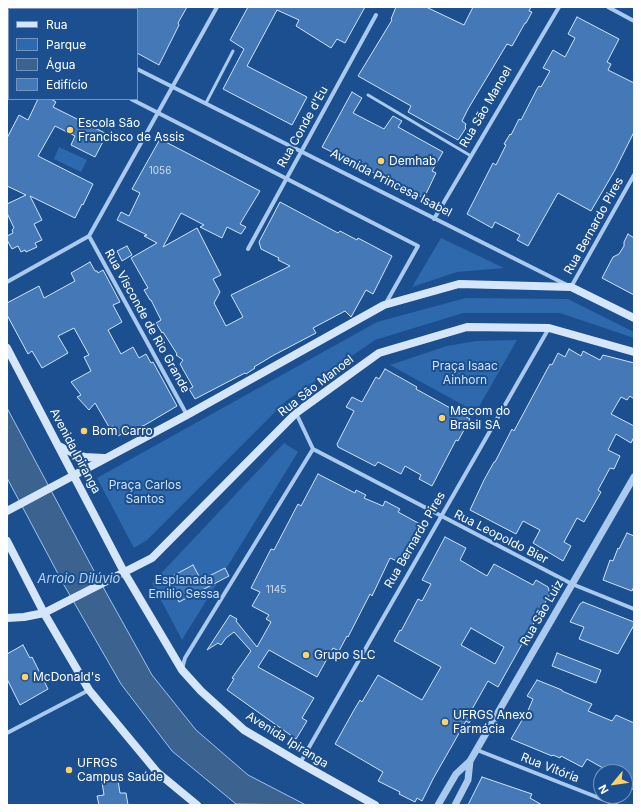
<!DOCTYPE html>
<meta charset="utf-8">
<style>
body{margin:0}
#map{position:relative;width:641px;height:812px;overflow:hidden;background:#1b4f8f;font-family:Inter,sans-serif}
canvas{display:block}
.frame{position:absolute;inset:0;border:8px solid #fff;pointer-events:none}
.legend{position:absolute;left:8px;top:8px;width:130px;height:92px;box-sizing:border-box;background:#1b4f8f;border:1px solid #7695bc;margin:0;padding:5px 7px;list-style:none;font-size:12px;color:#fff}
.legend li{display:flex;align-items:center;gap:8px;height:20px}
.legend b{width:20px;border:1px solid #7695bc}
.north{position:absolute;left:593px;top:764px;width:40px;height:40px;box-sizing:border-box;background:#1b4f8f;border:1px solid #7695bc;border-radius:50%;rotate:241deg;font-size:11px;font-weight:700;line-height:16px;text-align:center;color:#fff}
.north::after{content:'';display:block;margin:auto;width:14px;height:18px;background:#ffd166;clip-path:polygon(50% 0,100% 100%,50% 72%,0 100%)}
</style>
<div id="map">
<canvas width="641" height="812"></canvas>
<div class="frame"></div>
<ul class="legend">
<li><b style="height:5px;background:#d6e6fa"></b>Rua</li>
<li><b style="height:11px;background:#2e69ad"></b>Parque</li>
<li><b style="height:11px;background:#3c6290"></b>Água</li>
<li><b style="height:11px;background:#4478b7"></b>Edifício</li>
</ul>
<div class="north">N</div>
</div>
<script>
const c = document.querySelector('canvas').getContext('2d');
c.lineJoin = 'round';
function paint(path, color) { c.fillStyle = color; c.fill(path, 'evenodd'); }
const shape = rows => new Path2D(rows.map(r => 'M' + r).join(''));
function trace(path, color, width, dash) { c.strokeStyle = color; c.lineWidth = width; c.lineCap = dash ? 'butt' : 'round'; c.setLineDash(dash || []); c.stroke(path); }
function label(font, color, halo, rows, align = 'center') {
  c.font = font + ' Inter,sans-serif'; c.lineWidth = 4; c.setLineDash([]); c.textBaseline = 'middle'; c.strokeStyle = halo; c.fillStyle = color; for (const [text, x, y, turn = 0] of rows) {
    c.save(); c.translate(x, y); c.rotate((+turn || 0) * Math.PI / 180); c.textAlign = isNaN(turn) ? turn : align; if (halo) c.strokeText(text, 0, 0); c.fillText(text, 0, 0); c.restore();
  }
}
paint(shape([
 [59,147,87,160,81,172,54,159],
 [441,238,504,268,457,272,412,287],
 [466,298,568,299,634,332,634,338,560,313,463,313,375,340,286,401,147,540,134,548,97,478,377,322],
 [517,340,476,412,390,365,447,346,476,341],
 [284,443,298,452,182,640,152,583]
]), '#2e69ad');
const water = shape([
 [7,408,93,569,152,675,196,730,248,775,306,805,236,804,172,751,121,684,64,585,7,478,7,408]
]);
paint(water, '#3c6290');
trace(water, '#9cc4f0', 1);
const building = shape([
 [137,7,187,7,178,23,179,25,159,65,137,53,137,7],
 [248,7,365,7,345,43,337,39,331,48,296,26,299,20,277,10,247,66,307,97,292,125,223,89,244,49,230,40,248,7],
 [396,7,426,7,464,25,473,7,531,7,529,11,532,12,526,23,525,23,512,46,507,44,468,109,462,121,466,124,465,127,466,128,458,140,408,112,411,106,358,76,392,20,391,19,396,7],
 [577,17,619,39,607,62,611,64,608,70,634,83,634,132,615,170,591,211,558,193,528,246,517,240,520,235,495,222,492,228,467,214,493,163,496,165,506,145,504,144,510,134,511,135,519,119,521,120,537,89,539,86,541,87,550,71,543,68,553,50,565,57,575,38,568,34,577,17],
 [352,92,362,98,353,113,384,129,393,116,402,121,398,127,443,152,432,171,436,173,424,198,322,147,352,92],
 [38,99,51,99,56,102,53,107,107,134,95,157,71,145,75,136,55,126,38,156,93,184,83,205,82,204,75,218,30,196,42,220,34,224,42,240,35,243,37,247,26,252,25,250,21,252,18,246,12,249,7,240,7,236,13,233,12,230,14,228,7,213,7,204,26,195,7,186,7,138,19,115,28,120,38,99],
 [160,139,260,191,240,224,246,227,241,234,227,227,222,238,200,227,204,225,181,213,163,247,197,228,221,275,213,279,220,292,214,303,226,326,243,317,231,295,290,266,278,260,279,258,261,249,259,242,280,202,338,233,340,231,357,240,358,238,392,256,373,294,366,290,351,317,345,311,313,328,316,333,274,355,254,367,255,368,246,374,245,373,195,399,189,389,193,387,180,364,183,360,176,355,177,354,163,332,162,333,156,323,161,320,151,300,150,300,144,290,148,288,131,258,157,243,144,236,147,235,117,220,121,212,129,216,140,193,132,189,160,139],
 [628,234,634,238,634,295,602,278,613,257,619,254,624,246,624,242,628,234],
 [127,246,132,255,122,261,117,251,127,246],
 [90,262,95,271,97,271,98,273,103,270,120,302,113,305,122,322,108,330,121,354,133,347,139,358,146,354,151,363,153,362,177,406,145,425,132,430,131,429,118,436,113,426,109,427,95,403,89,410,77,397,81,395,71,382,91,371,84,357,89,355,74,328,58,336,68,353,42,368,32,351,28,354,7,315,7,303,39,286,44,298,75,281,71,273,90,262],
 [569,349,581,356,583,351,600,360,603,355,634,363,634,399,630,396,627,400,621,397,611,414,634,426,634,437,631,443,616,434,608,450,620,456,614,469,610,468,598,490,601,492,584,522,577,518,564,542,571,546,563,561,533,543,540,530,523,521,516,534,470,510,484,480,494,462,495,462,512,429,514,431,550,364,552,365,558,353,565,357,569,349],
 [385,369,417,387,416,389,470,419,458,441,456,440,432,486,419,479,421,475,405,466,401,474,378,462,375,466,338,447,337,444,354,411,346,407,352,397,362,402,376,377,379,379,385,369],
 [318,474,355,493,356,490,366,495,364,498,383,506,385,501,400,509,398,512,420,524,399,562,390,558,372,596,370,594,348,637,347,636,339,651,333,648,317,677,269,650,258,667,314,698,302,718,307,721,296,739,227,690,234,679,232,678,251,651,234,632,226,638,221,645,218,643,207,650,230,615,237,619,236,621,257,647,271,622,266,619,269,615,252,606,260,592,251,588,271,549,274,550,298,504,301,506,318,474],
 [627,533,634,536,634,586,632,591,603,580,610,560,613,561,618,548,619,549,627,533],
 [445,537,466,548,460,560,487,576,494,564,533,585,536,580,548,587,550,594,498,687,488,681,471,711,475,713,469,723,466,721,433,779,422,801,417,798,415,802,399,794,400,792,378,781,383,772,335,744,354,710,360,700,362,702,378,675,422,700,441,667,394,641,400,630,401,631,418,599,422,601,431,584,422,580,445,537],
 [471,628,504,647,495,664,461,645,471,628],
 [193,565,201,580,225,568,229,576,179,602,167,579,193,565],
 [583,602,634,622,634,625,618,654,579,639,584,627,570,622,580,604,583,602],
 [23,645,30,658,32,657,48,689,20,705,7,679,7,654,23,645],
 [557,653,601,670,596,683,552,666,557,653],
 [537,680,562,690,562,691,592,704,588,711,612,721,616,715,634,723,634,790,625,785,625,772,610,772,587,759,582,767,561,756,560,758,553,755,552,756,511,739,525,715,526,715,533,699,527,696,537,680],
 [117,774,120,793,126,793,128,805,99,805,97,796,104,795,101,776,117,774],
 [482,777,532,794,530,798,542,805,468,805,482,777]
]);
paint(building, '#4478b7');
trace(building, '#cfe3fa', 1);
trace(shape([
 [368,95,471,156],
 [206,103,233,51]
]), '#a9c9ee', 3);
trace(shape([
 [9,7,13,9],
 [608,7,634,21],
 [24,9,25,7],
 [7,42,9,39],
 [137,69,571,287,634,175],
 [131,99,418,246,386,303],
 [434,219,559,7],
 [89,236,187,415],
 [248,249,376,15],
 [7,282,89,236,217,7],
 [296,413,313,449,572,584,634,609],
 [182,669,185,658,313,449],
 [7,733,89,690],
 [477,750,617,805],
 [300,763,549,328]
]), '#a9c9ee', 4);
trace(shape([
 [438,805,456,774,470,761,634,477],
 [455,805,468,780,470,761]
]), '#a9c9ee', 7);
trace(shape([
 [7,348,124,572,182,670,201,691,244,730,300,763,375,805],
 [59,446,75,454,85,457,104,458],
 [7,511,187,415,384,305,459,284,571,287,634,318],
 [7,541,44,613,89,690,157,772,197,805],
 [7,618,24,617,44,613,152,558,296,413,379,353,467,327,549,328,634,352]
]), '#d6e6fa', 8);
for (const [x, y, r, color] of [
 [70,130,4,"#ffd166"],
 [381,161,4,"#ffd166"],
 [442,418,4,"#ffd166"],
 [84,431,4,"#ffd166"],
 [306,655,4,"#ffd166"],
 [25,677,4,"#ffd166"],
 [445,722,4,"#ffd166"],
 [69,770,4,"#ffd166"]
]) { const dot = new Path2D(); dot.arc(x, y, r, 0, 2 * Math.PI); c.fillStyle = color; c.fill(dot); trace(dot, '#1b4f8f', 1.5); }
label('10px', '#d0dded', null, [
 ["1056",160,171],
 ["1145",276,590]
]);
label('12px', '#fff', '#1b4f8f', [
 ["Rua São Manoel",486,107,-60],
 ["Rua Conde d'Eu",303,127,-61],
 ["Avenida Princesa Isabel",391,183,27],
 ["Rua Bernardo Pires",594,226,-61],
 ["Rua Visconde de Rio Grande",147,321,61],
 ["Rua São Manoel",316,386,-38],
 ["Avenida Ipiranga",75,451,62],
 ["Rua Leopoldo Bier",501,537,27],
 ["Rua Bernardo Pires",415,540,-60],
 ["Rua São Luiz",542,613,-60],
 ["Avenida Ipiranga",287,740,32],
 ["Rua Vitória",550,768,21]
]);
label('12px', '#fff', '#1b4f8f', [
 ["Escola São",78,123],
 ["Francisco de Assis",78,137],
 ["Demhab",389,161],
 ["Mecom do",450,411],
 ["Brasil SA",450,425],
 ["Bom Carro",92,431],
 ["Grupo SLC",314,655],
 ["McDonald's",33,677],
 ["UFRGS Anexo",453,715],
 ["Farmácia",453,729],
 ["UFRGS",77,763],
 ["Campus Saúde",77,777]
], 'left');
label('12px', '#cfe3fa', '#1b4f8f', [
 ["Praça Isaac",465,366],
 ["Ainhorn",465,380],
 ["Praça Carlos",145,485],
 ["Santos",145,499],
 ["Esplanada",184,580],
 ["Emilio Sessa",184,594]
]);
label('italic 13px', '#b5d3f5', '#1b4f8f', [
 ["Arroio Dilúvio",79,579]
]);
</script>
